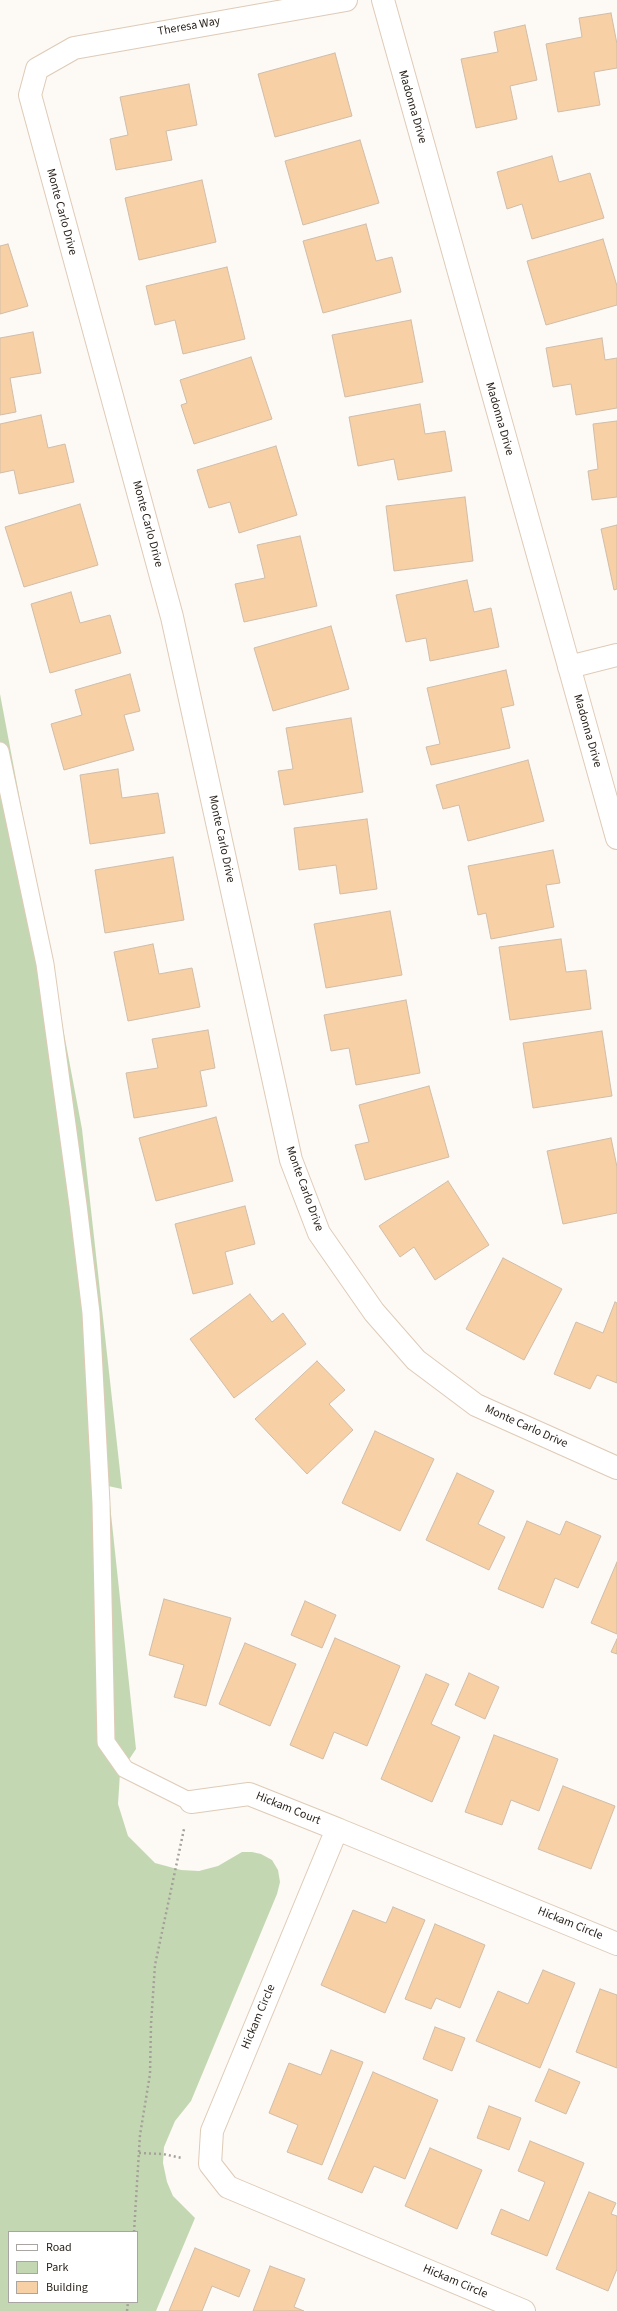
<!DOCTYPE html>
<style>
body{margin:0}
#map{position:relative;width:617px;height:2311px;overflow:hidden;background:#fdf9f5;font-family:"Source Sans 3",sans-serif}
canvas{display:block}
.legend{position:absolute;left:8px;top:2231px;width:130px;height:72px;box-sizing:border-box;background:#fff;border:1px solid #a8a5a3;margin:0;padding:5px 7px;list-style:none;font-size:12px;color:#261f18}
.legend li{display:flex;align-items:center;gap:8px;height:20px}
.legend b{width:20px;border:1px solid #a8a5a3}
</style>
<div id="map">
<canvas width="617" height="2311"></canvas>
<ul class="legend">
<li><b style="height:5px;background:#fff"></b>Road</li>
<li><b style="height:11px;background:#c3d8b2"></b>Park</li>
<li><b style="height:11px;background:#f7d0a5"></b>Building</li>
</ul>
</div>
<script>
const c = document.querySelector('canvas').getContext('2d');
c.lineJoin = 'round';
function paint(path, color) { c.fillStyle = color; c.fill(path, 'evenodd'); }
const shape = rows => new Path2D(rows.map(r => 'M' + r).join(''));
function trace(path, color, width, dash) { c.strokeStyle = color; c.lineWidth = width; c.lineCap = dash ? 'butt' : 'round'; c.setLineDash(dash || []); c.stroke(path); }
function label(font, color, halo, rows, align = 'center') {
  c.font = font + ' "Source Sans 3",sans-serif'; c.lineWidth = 3; c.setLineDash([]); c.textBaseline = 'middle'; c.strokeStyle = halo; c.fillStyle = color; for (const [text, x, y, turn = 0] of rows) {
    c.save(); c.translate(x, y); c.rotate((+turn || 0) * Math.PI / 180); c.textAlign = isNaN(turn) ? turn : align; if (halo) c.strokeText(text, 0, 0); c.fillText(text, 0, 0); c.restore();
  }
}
paint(shape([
 [0,694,82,1129,122,1489,108,1486,136,1749,120,1773,118,1804,128,1836,155,1863,181,1870,199,1871,218,1866,242,1852,252,1852,261,1854,272,1860,278,1870,280,1882,277,1894,191,2101,175,2121,164,2147,163,2163,167,2182,173,2196,195,2218,156,2311,0,2311],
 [9,2232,137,2232,137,2302,9,2302]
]), '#c3d8b2');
const building = shape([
 [611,13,617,44,617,68,594,72,600,105,558,112,546,44,582,37,579,18,611,13],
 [525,25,537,80,510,86,517,119,476,128,461,59,498,52,494,32,525,25],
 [335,53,352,116,275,137,258,74,335,53],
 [189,84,197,125,166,131,172,160,116,170,110,139,128,135,120,97,189,84],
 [360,140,379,203,303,225,285,161,360,140],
 [552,156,559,182,590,173,604,218,532,239,522,204,507,209,497,172,552,156],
 [202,180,216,242,139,260,125,198,202,180],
 [366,224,376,261,392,257,401,292,323,313,303,241,366,224],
 [603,239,617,286,617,305,546,325,527,261,603,239],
 [8,244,28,306,0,314,0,246,8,244],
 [227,267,245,339,183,354,175,320,155,325,146,286,227,267],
 [411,320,423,382,345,397,332,335,411,320],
 [33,332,41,373,10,378,16,412,0,415,0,338,33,332],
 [602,338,605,360,617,358,617,408,576,415,571,384,553,387,546,348,602,338],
 [251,357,272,419,194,444,181,405,187,403,180,380,251,357],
 [420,404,425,434,445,431,452,471,398,480,394,459,358,466,349,417,420,404],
 [41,415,48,448,65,444,74,482,19,494,14,470,0,473,0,424,41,415],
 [617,421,617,497,592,500,588,471,598,469,593,424,617,421],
 [276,446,297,515,239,533,230,502,209,508,197,470,276,446],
 [465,497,473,561,394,571,386,506,465,497],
 [80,504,98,565,24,587,5,527,80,504],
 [617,525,617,589,614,590,601,529,617,525],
 [300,536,317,606,244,622,235,584,265,578,257,545,300,536],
 [467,580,474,612,491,608,499,647,430,661,426,638,406,642,396,595,467,580],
 [71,592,80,623,110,615,121,653,50,673,31,604,71,592],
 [331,626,349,689,273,711,254,648,331,626],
 [506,670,514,705,501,708,510,748,431,765,426,747,440,744,427,688,506,670],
 [130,674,140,711,124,715,134,750,64,770,51,724,82,715,75,690,130,674],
 [351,718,363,792,284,805,278,771,293,769,286,728,351,718],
 [528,760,544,821,468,841,459,805,443,809,436,785,528,760],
 [118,769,122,798,158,793,165,833,90,844,80,775,118,769],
 [367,819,377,889,340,894,336,865,299,870,294,828,367,819],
 [553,850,560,883,546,885,554,927,491,939,486,913,478,915,468,866,553,850],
 [173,857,184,920,105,933,95,870,173,857],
 [390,911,402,975,326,988,314,924,390,911],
 [561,939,566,972,586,970,591,1009,510,1020,499,947,561,939],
 [153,944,159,974,192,968,200,1007,128,1021,114,952,153,944],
 [406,1000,420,1073,356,1085,349,1048,331,1051,324,1015,406,1000],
 [208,1030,215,1068,200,1071,207,1106,134,1118,126,1073,158,1068,152,1039,208,1030],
 [602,1031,612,1096,533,1108,523,1043,602,1031],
 [429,1086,449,1157,365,1180,355,1145,369,1142,359,1105,429,1086],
 [216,1117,233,1181,156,1201,139,1138,216,1117],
 [611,1138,617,1167,617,1213,563,1224,547,1151,611,1138],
 [448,1181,489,1245,435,1280,414,1247,400,1257,379,1226,448,1181],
 [245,1206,255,1244,225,1252,233,1284,193,1294,175,1224,245,1206],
 [503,1258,562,1289,524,1360,466,1329,503,1258],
 [250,1294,272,1322,283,1313,306,1344,234,1398,190,1339,250,1294],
 [615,1302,617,1303,617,1383,597,1375,590,1389,554,1374,576,1322,603,1333,615,1302],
 [317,1361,345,1390,329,1404,353,1430,307,1474,255,1419,317,1361],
 [375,1431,434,1459,400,1531,342,1503,375,1431],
 [457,1473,494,1491,478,1524,505,1537,489,1570,426,1540,457,1473],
 [527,1521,560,1535,566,1521,601,1536,578,1588,555,1578,543,1608,498,1589,527,1521],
 [617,1562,617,1634,591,1623,617,1562],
 [164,1599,231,1618,206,1706,174,1697,184,1665,149,1655,164,1599],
 [305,1601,336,1615,322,1648,291,1635,305,1601],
 [335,1638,400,1666,367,1746,334,1732,323,1759,290,1745,335,1638],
 [617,1639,617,1654,611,1652,617,1639],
 [245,1643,296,1664,270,1726,219,1704,245,1643],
 [469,1673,499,1687,485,1719,455,1705,469,1673],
 [426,1674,449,1684,431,1724,460,1737,432,1802,381,1779,426,1674],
 [494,1735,558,1759,539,1811,511,1800,502,1825,465,1812,494,1735],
 [563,1786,615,1806,591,1869,538,1849,563,1786],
 [393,1907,425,1920,385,2013,321,1985,353,1910,386,1923,393,1907],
 [435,1924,485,1945,460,2008,436,1998,431,2009,405,1999,435,1924],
 [543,1970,575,1983,540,2068,476,2041,498,1991,528,2004,543,1970],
 [600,1989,617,1995,617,2068,576,2052,600,1989],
 [435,2027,465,2038,452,2071,423,2059,435,2027],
 [331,2050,363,2062,322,2165,287,2152,298,2125,269,2113,289,2063,321,2075,331,2050],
 [549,2069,580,2082,566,2114,535,2101,549,2069],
 [373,2072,438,2100,405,2179,374,2166,362,2193,328,2179,373,2072],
 [489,2106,521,2118,509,2150,477,2138,489,2106],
 [530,2141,584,2163,547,2256,491,2234,501,2209,529,2221,545,2182,518,2171,530,2141],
 [430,2148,482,2170,457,2229,405,2206,430,2148],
 [589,2192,616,2203,611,2214,617,2216,617,2269,608,2291,556,2269,589,2192],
 [195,2248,250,2270,239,2297,212,2286,202,2311,169,2311,195,2248],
 [270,2266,305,2279,294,2307,304,2311,253,2311,270,2266]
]);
paint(building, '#f7d0a5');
trace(building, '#d0bda9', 1);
const lane = shape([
 [0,751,45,964,78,1205,91,1313,101,1503,106,1742,125,1769,191,1802]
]);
const street = shape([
 [346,0,74,48,37,69,30,95,172,617,291,1160,319,1233,374,1312,416,1360,476,1405,617,1468],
 [383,0,617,838],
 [569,667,617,655],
 [191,1802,249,1794,337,1829],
 [524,2311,228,2187,210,2164,212,2131,337,1829,617,1944]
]);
trace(lane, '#decbb7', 19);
trace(street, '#decbb7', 24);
trace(shape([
 [139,2153,163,2154,182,2158],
 [134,2232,140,2135,150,2074,151,2024,155,1965,184,1829],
 [127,2311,128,2302]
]), '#a5a09a', 2.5, [2, 3]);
trace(lane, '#fff', 17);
trace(street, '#fff', 22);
label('12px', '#261f18', '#fff', [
 ["Theresa Way",189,27,-10],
 ["Madonna Drive",412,107,74],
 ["Monte Carlo Drive",61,212,75],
 ["Madonna Drive",499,419,74],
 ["Monte Carlo Drive",147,524,75],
 ["Madonna Drive",587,731,74],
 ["Monte Carlo Drive",221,839,78],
 ["Monte Carlo Drive",304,1189,70],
 ["Monte Carlo Drive",526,1427,24],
 ["Hickam Court",288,1809,22],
 ["Hickam Circle",570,1924,22],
 ["Hickam Circle",259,2017,-67],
 ["Hickam Circle",455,2282,23]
]);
</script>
